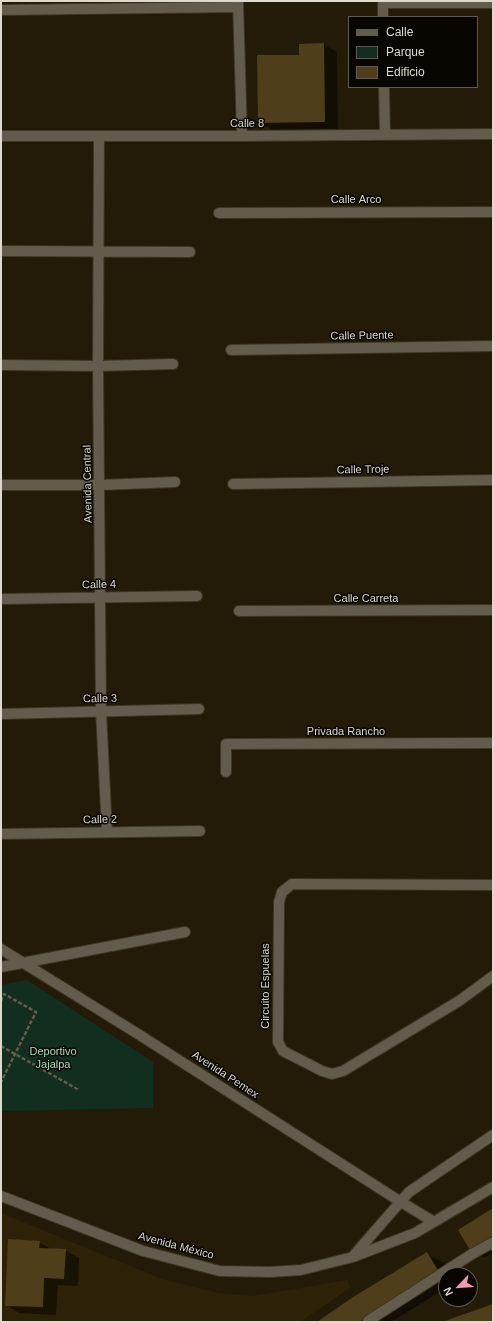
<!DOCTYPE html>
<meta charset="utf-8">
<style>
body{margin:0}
#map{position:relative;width:494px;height:1323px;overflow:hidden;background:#231b08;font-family:Arial,sans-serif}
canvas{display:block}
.frame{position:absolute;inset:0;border:2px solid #ded9cd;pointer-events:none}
.legend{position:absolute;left:348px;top:16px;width:130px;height:72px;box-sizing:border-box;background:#090602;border:1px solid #5e5a53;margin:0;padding:5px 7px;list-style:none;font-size:12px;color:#ded9cd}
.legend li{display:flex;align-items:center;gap:8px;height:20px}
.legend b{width:20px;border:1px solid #5e5a53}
.north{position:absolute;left:438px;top:1267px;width:40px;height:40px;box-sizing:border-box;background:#090602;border:1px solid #5e5a53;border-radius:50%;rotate:245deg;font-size:11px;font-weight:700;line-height:16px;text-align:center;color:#ded9cd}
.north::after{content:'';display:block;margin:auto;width:14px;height:18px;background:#f19ab1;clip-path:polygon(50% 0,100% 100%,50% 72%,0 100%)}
</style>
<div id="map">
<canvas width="494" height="1323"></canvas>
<div class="frame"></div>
<ul class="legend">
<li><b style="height:5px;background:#635c4c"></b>Calle</li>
<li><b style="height:11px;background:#112e1f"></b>Parque</li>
<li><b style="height:11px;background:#4f3e1a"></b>Edificio</li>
</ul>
<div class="north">N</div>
</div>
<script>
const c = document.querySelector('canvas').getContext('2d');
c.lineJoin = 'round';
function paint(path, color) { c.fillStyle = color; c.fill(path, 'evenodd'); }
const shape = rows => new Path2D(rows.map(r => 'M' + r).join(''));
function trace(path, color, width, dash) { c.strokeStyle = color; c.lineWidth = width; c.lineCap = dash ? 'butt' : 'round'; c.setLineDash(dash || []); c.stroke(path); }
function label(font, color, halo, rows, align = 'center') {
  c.font = font + ' Arial,sans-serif'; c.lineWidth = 3; c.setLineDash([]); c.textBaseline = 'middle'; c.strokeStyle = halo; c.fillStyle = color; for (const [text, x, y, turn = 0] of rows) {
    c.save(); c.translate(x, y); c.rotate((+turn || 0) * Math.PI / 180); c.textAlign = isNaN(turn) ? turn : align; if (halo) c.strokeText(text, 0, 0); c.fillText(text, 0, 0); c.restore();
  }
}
paint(shape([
 [1,1213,162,1279,219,1293,253,1296,348,1280,350,1288,300,1322,1,1322]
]), '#2d2207');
paint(shape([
 [27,980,153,1062,153,1108,1,1111,1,985]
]), '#112e1f');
paint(shape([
 [323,44,337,52,338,129,273,130,259,122,300,56],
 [493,1209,493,1252,484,1258,471,1250],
 [39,1242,53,1250,65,1250,79,1258,78,1286,58,1285,56,1315,19,1313,6,1305],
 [427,1254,444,1263,451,1275,446,1275,446,1288,391,1322,319,1322]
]), '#0007');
paint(shape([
 [324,43,325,122,258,123,257,55,299,55,299,44],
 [493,1208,493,1236,470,1250,458,1230],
 [8,1239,40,1241,39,1248,66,1249,64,1279,44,1278,43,1307,5,1306],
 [427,1252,439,1272,359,1322,317,1322,350,1299],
 [493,1304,493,1322,442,1322]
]), '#4f3e1a');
const lane = shape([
 [368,1322,368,1321,472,1254,492,1243,493,1245]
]);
const street = shape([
 [238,1,242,136],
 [383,1,383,17],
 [383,3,493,3],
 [1,10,238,7],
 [384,87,385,134],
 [1,136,242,136,493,134],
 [99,136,98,366,101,711,107,832],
 [219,213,493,212],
 [1,251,190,252],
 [231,350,493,346],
 [1,365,98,366,173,364],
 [233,484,493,480],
 [1,485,100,485,175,482],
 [1,599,197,596],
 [239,611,493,610],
 [1,714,199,709],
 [226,772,226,744,493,743],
 [1,834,200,831],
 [493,885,292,884,282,892,279,902,278,1042,283,1051,322,1071,332,1074,343,1071,459,1001,493,976],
 [1,949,138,1034,401,1202,434,1222],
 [1,967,185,932],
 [1,1196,143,1251,220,1271,269,1272,301,1270,353,1257,415,1233,493,1187],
 [354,1255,409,1192,493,1135]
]);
trace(lane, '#3d3624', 12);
trace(street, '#3d3624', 12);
trace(shape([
 [1,1001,4,994,36,1012,1,1082],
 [1,1046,79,1090]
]), '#635c4b', 2.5, [4, 2]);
trace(lane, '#635c4c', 10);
trace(street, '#635c4c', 10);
label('11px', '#ded9cd', '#090602', [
 ["Calle 8",247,124],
 ["Calle Arco",356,200],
 ["Calle Puente",362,336,-1],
 ["Calle Troje",363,470,-1],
 ["Avenida Central",88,484,-91],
 ["Calle 4",99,585,-1],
 ["Calle Carreta",366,599],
 ["Calle 3",100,699,-1],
 ["Privada Rancho",346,732],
 ["Calle 2",100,820,-1],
 ["Circuito Espuelas",266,986,-90],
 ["Avenida Pemex",225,1075,33],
 ["Avenida México",176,1246,15]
]);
label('11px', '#9de1ba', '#090602', [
 ["Deportivo",53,1052],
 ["Jajalpa",53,1065]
]);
</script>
